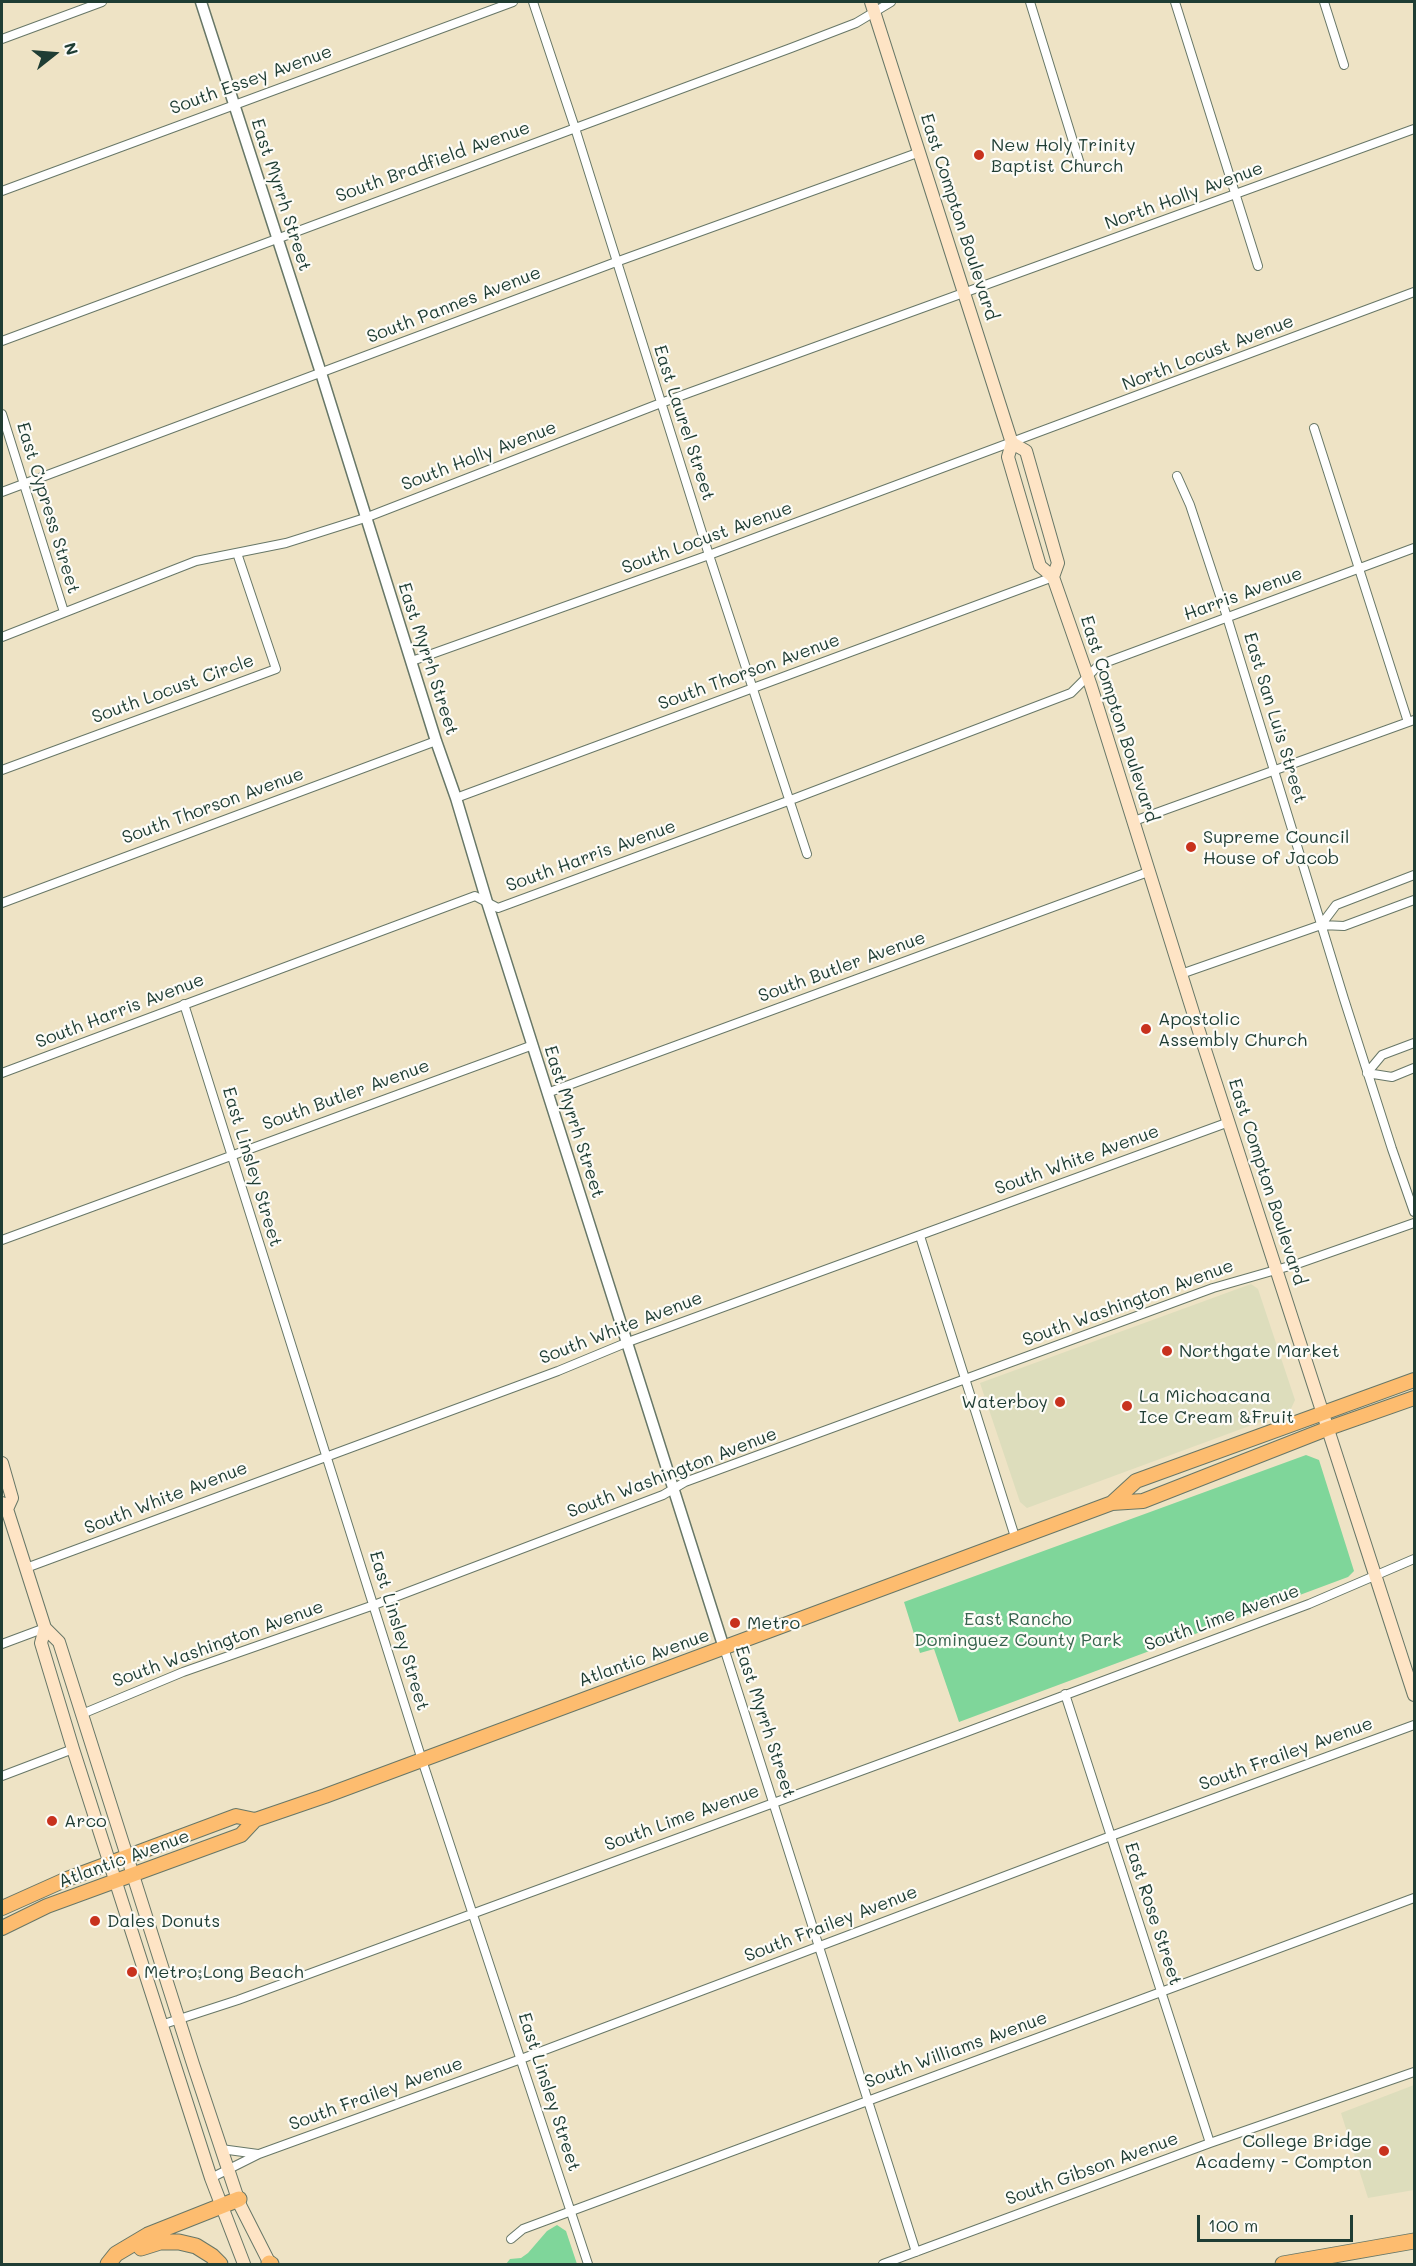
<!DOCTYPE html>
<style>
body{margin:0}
#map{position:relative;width:1416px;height:2266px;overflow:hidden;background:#eee3c5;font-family:Mali,sans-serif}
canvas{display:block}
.frame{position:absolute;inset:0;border:3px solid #1f3d34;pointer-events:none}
.north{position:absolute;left:24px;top:24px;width:60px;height:60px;-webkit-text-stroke:4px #fdfcf7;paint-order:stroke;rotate:73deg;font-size:16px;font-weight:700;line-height:24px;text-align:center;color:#1f3d34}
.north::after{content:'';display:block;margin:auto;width:21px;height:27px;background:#1f3d34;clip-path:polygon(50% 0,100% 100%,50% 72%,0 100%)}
.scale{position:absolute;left:1197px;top:2215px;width:156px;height:27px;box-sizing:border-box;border:3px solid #1f3d34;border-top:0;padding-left:8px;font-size:18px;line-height:21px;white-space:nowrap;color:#1f3d34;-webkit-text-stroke:4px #fdfcf7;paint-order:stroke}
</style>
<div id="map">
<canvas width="1416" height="2266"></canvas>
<div class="frame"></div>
<div class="north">N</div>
<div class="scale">100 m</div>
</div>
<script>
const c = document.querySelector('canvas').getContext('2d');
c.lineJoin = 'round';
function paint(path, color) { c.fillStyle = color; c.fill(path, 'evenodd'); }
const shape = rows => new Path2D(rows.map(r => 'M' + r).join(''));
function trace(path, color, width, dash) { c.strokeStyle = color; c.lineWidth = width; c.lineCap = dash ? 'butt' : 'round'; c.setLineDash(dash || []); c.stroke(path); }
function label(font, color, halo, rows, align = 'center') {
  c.font = font + ' Mali,sans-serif'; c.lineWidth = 4.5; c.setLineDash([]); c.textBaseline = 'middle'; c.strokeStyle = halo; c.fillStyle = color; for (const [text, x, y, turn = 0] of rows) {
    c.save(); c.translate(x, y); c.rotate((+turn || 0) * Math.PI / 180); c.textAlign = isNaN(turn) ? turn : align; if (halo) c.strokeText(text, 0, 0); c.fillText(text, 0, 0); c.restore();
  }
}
paint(shape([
 [1251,1284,1258,1289,1295,1400,1290,1411,1027,1508,1020,1502,980,1383],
 [1414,2085,1414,2190,1368,2198,1341,2113]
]), '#ddddbc');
paint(shape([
 [1306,1455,1319,1460,1354,1571,1348,1577,959,1722,934,1649,920,1653,904,1602],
 [557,2225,566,2231,577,2264,506,2264,510,2259,521,2258,528,2253,547,2231]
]), '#7fd69a');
const minor = shape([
 [533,2,575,128,709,555,807,854],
 [1030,2,1080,164],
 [1175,2,1258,266],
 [1324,2,1344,65],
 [2,39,102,2],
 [2,191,513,2],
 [2,341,791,48,856,23,891,2],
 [2,414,64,612],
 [1314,428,1408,722],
 [1177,476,1190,505,1227,617,1344,999,1392,1149,1414,1212],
 [2,492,616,262,920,152],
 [2,637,196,561,286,543,365,518,661,403,1414,129],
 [412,661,709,555,1414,292],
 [2,770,276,669,237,553],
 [456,798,1053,577],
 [1134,821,1414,720],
 [2,903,436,741],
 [1321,925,1336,905,1414,875],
 [1181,974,1321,925,1344,926,1414,900],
 [184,1004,422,1760,588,2264],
 [2,1073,475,896,498,908,788,801,1071,693,1099,665,1414,548],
 [1367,1073,1382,1055,1414,1043],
 [1367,1073,1392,1077,1414,1068],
 [547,1093,1148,872],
 [920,1236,1016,1540],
 [2,1240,533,1045],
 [26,1568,558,1371,628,1342,1229,1122],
 [2,1644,45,1628],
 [724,1648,916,2252],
 [1065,1694,1210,2143],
 [82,1714,183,1672,374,1605,663,1495,685,1482,1213,1288,1300,1263,1414,1223],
 [2,1776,73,1749],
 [161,2025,238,2000,953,1737,1309,1604,1414,1559],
 [221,2149,258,2154],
 [211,2178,259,2154,521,2059,1111,1836,1414,1725],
 [511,2239,523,2229,1414,1898],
 [883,2264,1210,2143,1414,2072]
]);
const tertiary = shape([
 [201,2,321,373,436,741,456,798,487,902,724,1648]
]);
const secondary = shape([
 [871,2,1012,443,1008,457,1040,566,1053,577,1091,686,1197,1025,1414,1695],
 [1012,443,1026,451,1058,563,1053,577],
 [2,1463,12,1498,7,1509],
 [2,1503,7,1509,45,1628,59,1642,193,2064,240,2205,270,2264],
 [45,1628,41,1643,73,1749,211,2178,244,2264]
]);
const primary = shape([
 [1112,1503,1136,1481,1414,1380],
 [2,1908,67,1879,236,1816,255,1820,325,1796,1112,1503,1143,1501,1329,1428,1414,1398],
 [2,1928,47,1906,241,1835,255,1820]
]);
const motorway = shape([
 [141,2248,160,2242,179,2242,196,2246,212,2256,220,2264],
 [269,2263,271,2264],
 [108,2264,116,2254,148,2235,239,2199],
 [1283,2264,1414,2241]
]);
trace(minor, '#677767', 10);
trace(tertiary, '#677767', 13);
trace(secondary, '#677767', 14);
trace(primary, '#677767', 16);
trace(motorway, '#677767', 17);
trace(minor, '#fff', 8);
trace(tertiary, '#fff', 10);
trace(secondary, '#fee4c5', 12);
trace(primary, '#fdbc6f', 14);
trace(motorway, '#fdbc6f', 15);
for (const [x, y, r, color] of [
 [979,155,6,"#c8321e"],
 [1191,847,6,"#c8321e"],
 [1146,1029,6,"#c8321e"],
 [1167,1351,6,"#c8321e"],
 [1060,1402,6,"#c8321e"],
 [1127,1406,6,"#c8321e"],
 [735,1623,6,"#c8321e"],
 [52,1821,6,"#c8321e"],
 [95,1921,6,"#c8321e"],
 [132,1972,6,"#c8321e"],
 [1384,2151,6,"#c8321e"]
]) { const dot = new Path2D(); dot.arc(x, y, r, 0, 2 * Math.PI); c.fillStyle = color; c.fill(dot); trace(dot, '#fdfcf7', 2); }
label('18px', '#1f3d34', '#fdfcf7', [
 ["South Essey Avenue",251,80,-20],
 ["South Bradfield Avenue",433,162,-20],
 ["East Myrrh Street",281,195,72],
 ["North Holly Avenue",1184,196,-20],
 ["East Compton Boulevard",959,217,72],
 ["South Pannes Avenue",454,305,-21],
 ["North Locust Avenue",1208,353,-21],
 ["East Laurel Street",684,423,72],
 ["South Holly Avenue",479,456,-21],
 ["East Cypress Street",48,508,73],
 ["South Locust Avenue",707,538,-20],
 ["Harris Avenue",1243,594,-20],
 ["East Myrrh Street",428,659,72],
 ["South Thorson Avenue",749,672,-20],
 ["South Locust Circle",173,689,-20],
 ["East San Luis Street",1275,718,73],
 ["East Compton Boulevard",1119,719,72],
 ["South Thorson Avenue",213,806,-20],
 ["South Harris Avenue",591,856,-20],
 ["South Butler Avenue",842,967,-20],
 ["South Harris Avenue",120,1011,-21],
 ["South Butler Avenue",346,1095,-20],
 ["East Myrrh Street",574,1122,72],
 ["South White Avenue",1077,1160,-20],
 ["East Linsley Street",252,1167,73],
 ["East Compton Boulevard",1267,1182,72],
 ["South Washington Avenue",1128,1303,-20],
 ["South White Avenue",621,1328,-21],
 ["South Washington Avenue",672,1473,-21],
 ["South White Avenue",166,1498,-21],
 ["South Lime Avenue",1222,1618,-20],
 ["East Linsley Street",399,1631,73],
 ["South Washington Avenue",218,1644,-20],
 ["Atlantic Avenue",644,1658,-20],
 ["East Myrrh Street",765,1722,72],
 ["South Frailey Avenue",1286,1754,-20],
 ["South Lime Avenue",682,1818,-20],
 ["Atlantic Avenue",124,1859,-20],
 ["East Rose Street",1153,1914,72],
 ["South Frailey Avenue",831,1924,-21],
 ["South Williams Avenue",956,2050,-20],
 ["East Linsley Street",549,2092,72],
 ["South Frailey Avenue",376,2094,-20],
 ["South Gibson Avenue",1092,2169,-20]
]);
label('18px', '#1f3d34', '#fdfcf7', [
 ["New Holy Trinity",991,145],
 ["Baptist Church",991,166],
 ["Supreme Council",1203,837],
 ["House of Jacob",1203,858],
 ["Apostolic",1158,1019],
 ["Assembly Church",1158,1040],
 ["Northgate Market",1179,1351],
 ["La Michoacana",1139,1396],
 ["Ice Cream &Fruit",1139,1417],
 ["Waterboy",1048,1402,"right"],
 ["Metro",747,1623],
 ["Arco",64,1821],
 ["Dales Donuts",107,1921],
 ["Metro;Long Beach",144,1972],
 ["College Bridge",1372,2141,"right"],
 ["Academy - Compton",1372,2162,"right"]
], 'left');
label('18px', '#37634e', '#fdfcf7', [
 ["East Rancho",1018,1619],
 ["Dominguez County Park",1018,1640]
]);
</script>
